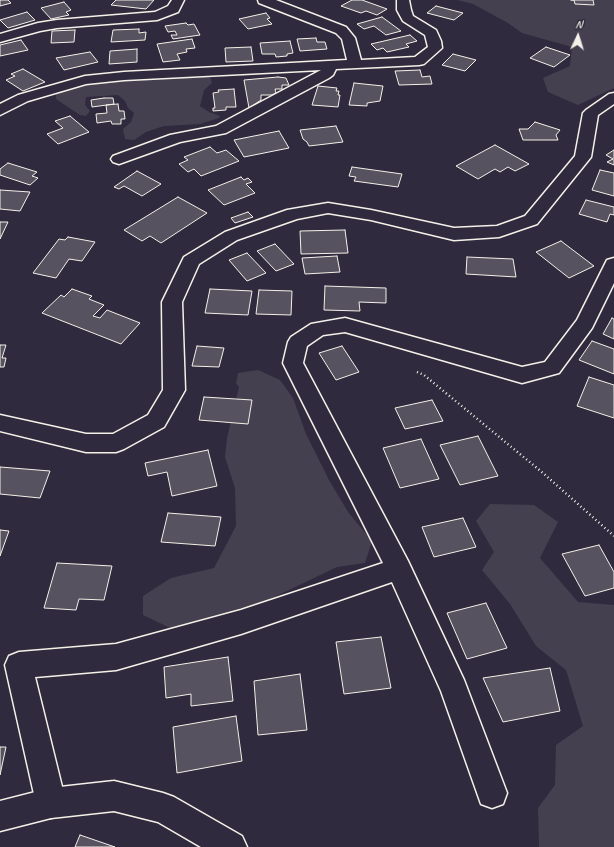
<!DOCTYPE html>
<style>
body{margin:0}
#map{position:relative;width:614px;height:847px;overflow:hidden;background:#2f2a3d;font-family:Caveat,sans-serif}
canvas{display:block}
.north{position:absolute;left:558px;top:16px;width:40px;height:40px;-webkit-text-stroke:3px #2f2a3d;paint-order:stroke;rotate:4deg;font-size:11px;font-weight:700;line-height:16px;text-align:center;color:#f4f1e8}
.north::after{content:'';display:block;margin:auto;width:14px;height:18px;background:#f4f1e8;clip-path:polygon(50% 0,100% 100%,50% 72%,0 100%)}
</style>
<div id="map">
<canvas width="614" height="847"></canvas>
<div class="north">N</div>
</div>
<script>
const c = document.querySelector('canvas').getContext('2d');
c.lineJoin = 'round';
function paint(path, color) { c.fillStyle = color; c.fill(path, 'evenodd'); }
const shape = rows => new Path2D(rows.map(r => 'M' + r).join(''));
function trace(path, color, width, dash) { c.strokeStyle = color; c.lineWidth = width; c.lineCap = dash ? 'butt' : 'round'; c.setLineDash(dash || []); c.stroke(path); }
paint(shape([
 [457,0,614,0,614,88,578,105,548,92,543,78,570,66,572,47,522,33,508,23,473,4],
 [189,74,210,77,212,83,204,90,200,106,209,112,220,116,219,118,200,124,164,126,146,132,134,140,125,139,123,129,131,122,134,113,128,108,125,101,118,95,86,97,85,105,90,111,86,116,80,115,56,99,56,90,89,82],
 [258,370,280,380,293,398,306,434,329,480,348,512,372,541,365,563,337,567,266,601,170,628,143,615,143,596,171,578,214,568,236,526,235,488,225,457,227,438,239,387,236,383,238,373],
 [490,504,534,505,558,522,540,558,578,602,614,605,614,847,539,847,538,808,555,785,556,745,583,726,566,670,536,646,510,604,482,570,494,552,476,521]
]), '#454050');
const building = shape([
 [0,0,8,0,11,3,0,6,0,0],
 [116,0,154,0,146,9,111,5,116,0],
 [352,0,362,0,387,9,377,15,366,11,361,13,341,6,352,0],
 [571,0,593,0,594,5,575,4,574,0,571,0],
 [64,2,71,10,66,12,69,15,51,19,41,8,64,2],
 [436,6,463,13,454,20,427,13,436,6],
 [27,12,35,20,8,28,0,20,27,12],
 [266,13,270,18,267,19,272,24,248,29,239,19,266,13],
 [382,17,401,31,386,35,374,26,364,29,357,24,382,17],
 [186,23,188,25,194,24,200,35,173,39,171,35,177,35,175,31,168,32,165,26,186,23],
 [139,29,139,33,146,32,145,40,111,42,113,30,139,29],
 [75,30,74,42,51,43,52,31,75,30],
 [410,35,417,41,406,44,409,47,387,52,383,48,377,50,371,44,410,35],
 [316,38,317,42,325,42,327,49,300,51,297,39,316,38],
 [192,39,195,48,186,49,187,52,177,54,180,60,163,62,157,44,192,39],
 [21,40,28,50,0,56,0,45,21,40],
 [290,41,293,53,287,54,287,56,276,57,275,54,262,54,260,43,290,41],
 [251,47,253,61,226,62,225,48,251,47],
 [546,47,570,55,554,67,530,58,546,47],
 [137,49,137,62,109,64,110,51,137,49],
 [90,52,98,62,64,70,56,58,90,52],
 [453,54,476,60,465,71,442,65,453,54],
 [23,69,45,82,23,91,6,80,15,76,11,74,23,69],
 [420,70,422,77,430,76,432,84,399,85,395,71,420,70],
 [278,77,286,78,289,85,282,85,282,89,275,89,276,93,272,95,261,95,261,100,249,108,244,80,278,77],
 [354,83,383,86,380,101,367,103,367,106,349,105,354,83],
 [318,86,337,88,336,91,339,91,338,95,340,95,338,107,312,105,318,86],
 [234,89,236,107,226,107,226,110,213,111,213,108,215,108,213,93,219,92,218,90,234,89],
 [104,98,113,98,114,104,92,107,91,100,104,98],
 [118,104,119,111,124,111,125,119,121,119,121,124,112,124,111,121,97,123,96,114,107,113,106,105,118,104],
 [70,116,89,132,58,144,47,134,63,128,55,121,70,116],
 [535,122,560,130,556,135,558,140,523,140,519,129,528,129,535,122],
 [336,126,343,142,309,146,307,142,303,139,300,130,336,126],
 [279,131,289,148,244,157,234,140,279,131],
 [495,145,529,164,515,171,508,167,500,172,495,169,478,179,456,166,495,145],
 [210,147,217,153,226,150,239,161,201,176,194,169,188,172,179,164,188,160,184,157,210,147],
 [614,150,614,165,607,162,613,159,606,155,614,150],
 [8,163,37,172,32,176,38,178,30,185,0,175,0,169,8,163],
 [352,167,402,174,398,187,354,181,356,177,349,176,352,167],
 [600,170,614,173,614,196,592,190,600,170],
 [137,171,161,184,142,196,124,186,119,189,114,187,137,171],
 [241,177,244,180,248,178,252,182,246,184,255,193,224,205,208,190,241,177],
 [0,190,30,192,20,211,0,209,0,190],
 [178,197,207,213,161,243,150,236,142,241,124,230,178,197],
 [586,200,614,207,614,215,610,214,607,222,579,214,586,200],
 [248,212,253,217,235,223,231,218,248,212],
 [0,222,8,222,0,239,0,222],
 [345,230,348,253,301,254,300,231,345,230],
 [68,237,95,242,82,261,69,259,56,278,33,273,59,239,65,240,68,237],
 [561,241,594,266,569,278,536,252,561,241],
 [275,244,294,264,276,271,257,251,275,244],
 [247,253,266,273,247,281,229,260,247,253],
 [337,256,340,272,305,274,302,258,337,256],
 [467,257,513,259,516,277,466,274,467,257],
 [325,286,386,288,386,303,359,302,360,311,324,310,325,286],
 [72,289,92,296,89,299,104,305,93,316,100,318,107,310,140,323,121,344,42,313,61,295,64,297,72,289],
 [210,289,252,291,248,315,205,313,210,289],
 [259,290,292,291,291,315,256,314,259,290],
 [612,318,614,319,614,339,603,334,612,318],
 [592,341,614,349,614,374,579,360,592,341],
 [0,345,6,345,2,358,6,358,4,367,0,367,0,345],
 [197,346,224,348,219,367,192,366,197,346],
 [342,346,359,372,336,380,319,353,342,346],
 [589,377,614,385,614,418,577,406,589,377],
 [204,397,252,400,248,424,199,420,204,397],
 [432,400,443,421,405,429,395,408,432,400],
 [478,436,498,476,460,485,440,445,478,436],
 [421,439,439,479,400,488,383,448,421,439],
 [208,450,217,486,172,496,167,472,148,476,145,463,208,450],
 [0,467,50,471,40,498,0,494,0,467],
 [168,513,221,517,215,546,161,542,168,513],
 [463,518,476,547,434,557,422,527,463,518],
 [0,530,9,531,0,556,0,530],
 [599,545,614,572,614,588,585,596,562,554,599,545],
 [57,563,112,566,104,600,79,599,76,610,44,608,57,563],
 [486,603,507,648,467,659,447,613,486,603],
 [381,637,391,688,344,694,336,642,381,637],
 [228,657,233,701,191,706,191,694,166,698,164,667,228,657],
 [550,668,560,711,503,722,483,678,550,668],
 [300,674,307,730,258,735,254,681,300,674],
 [236,716,242,761,177,773,173,727,236,716],
 [0,747,6,747,0,775,0,747],
 [80,835,115,847,75,847,80,835]
]);
paint(building, '#56525f');
trace(building, '#f4f1e8', 1);
const street = shape([
 [172,0,184,0,178,12,157,20,57,28,40,31,0,42,0,34,38,23,57,20,155,12,168,6,172,0],
 [258,0,276,0,346,27,355,38,361,60,415,57,428,47,425,35,403,21,397,10,397,0,409,0,411,10,413,16,436,30,441,41,442,48,424,64,419,65,336,69,333,75,329,78,226,133,180,142,119,164,113,162,111,159,113,156,170,135,216,126,321,70,124,80,86,84,28,101,0,115,0,104,18,95,85,76,124,72,347,60,342,39,336,33,259,3,258,0],
 [614,93,614,104,598,115,591,157,537,224,499,237,454,240,371,220,328,213,297,219,237,240,199,264,182,302,185,390,164,427,124,449,116,452,86,452,0,431,0,415,86,434,113,434,148,415,163,390,162,302,184,257,225,232,287,210,328,203,371,210,454,228,497,226,525,216,575,156,583,113,586,110,609,94,614,93],
 [614,258,614,283,592,328,559,373,522,383,345,332,323,335,307,346,303,363,408,561,464,680,507,793,503,804,492,808,481,804,441,691,392,582,241,634,116,670,35,677,66,803,62,814,51,818,40,814,36,803,5,665,9,656,19,652,116,644,241,610,383,563,283,363,288,342,291,337,311,324,345,318,522,367,545,362,577,320,607,260,614,258]
]);
const secondary = shape([
 [114,781,163,793,174,797,242,836,247,847,201,847,158,822,114,811,51,818,0,831,0,801,51,788,114,781]
]);
trace(street, '#f4f1e8', 3);
trace(secondary, '#f4f1e8', 3);
trace(shape([
 [417,372,424,375,543,473,614,536]
]), '#f4f1e8', 2.5, [1, 3]);
paint(street, '#2f2a3d');
paint(secondary, '#2f2a3d');
</script>
